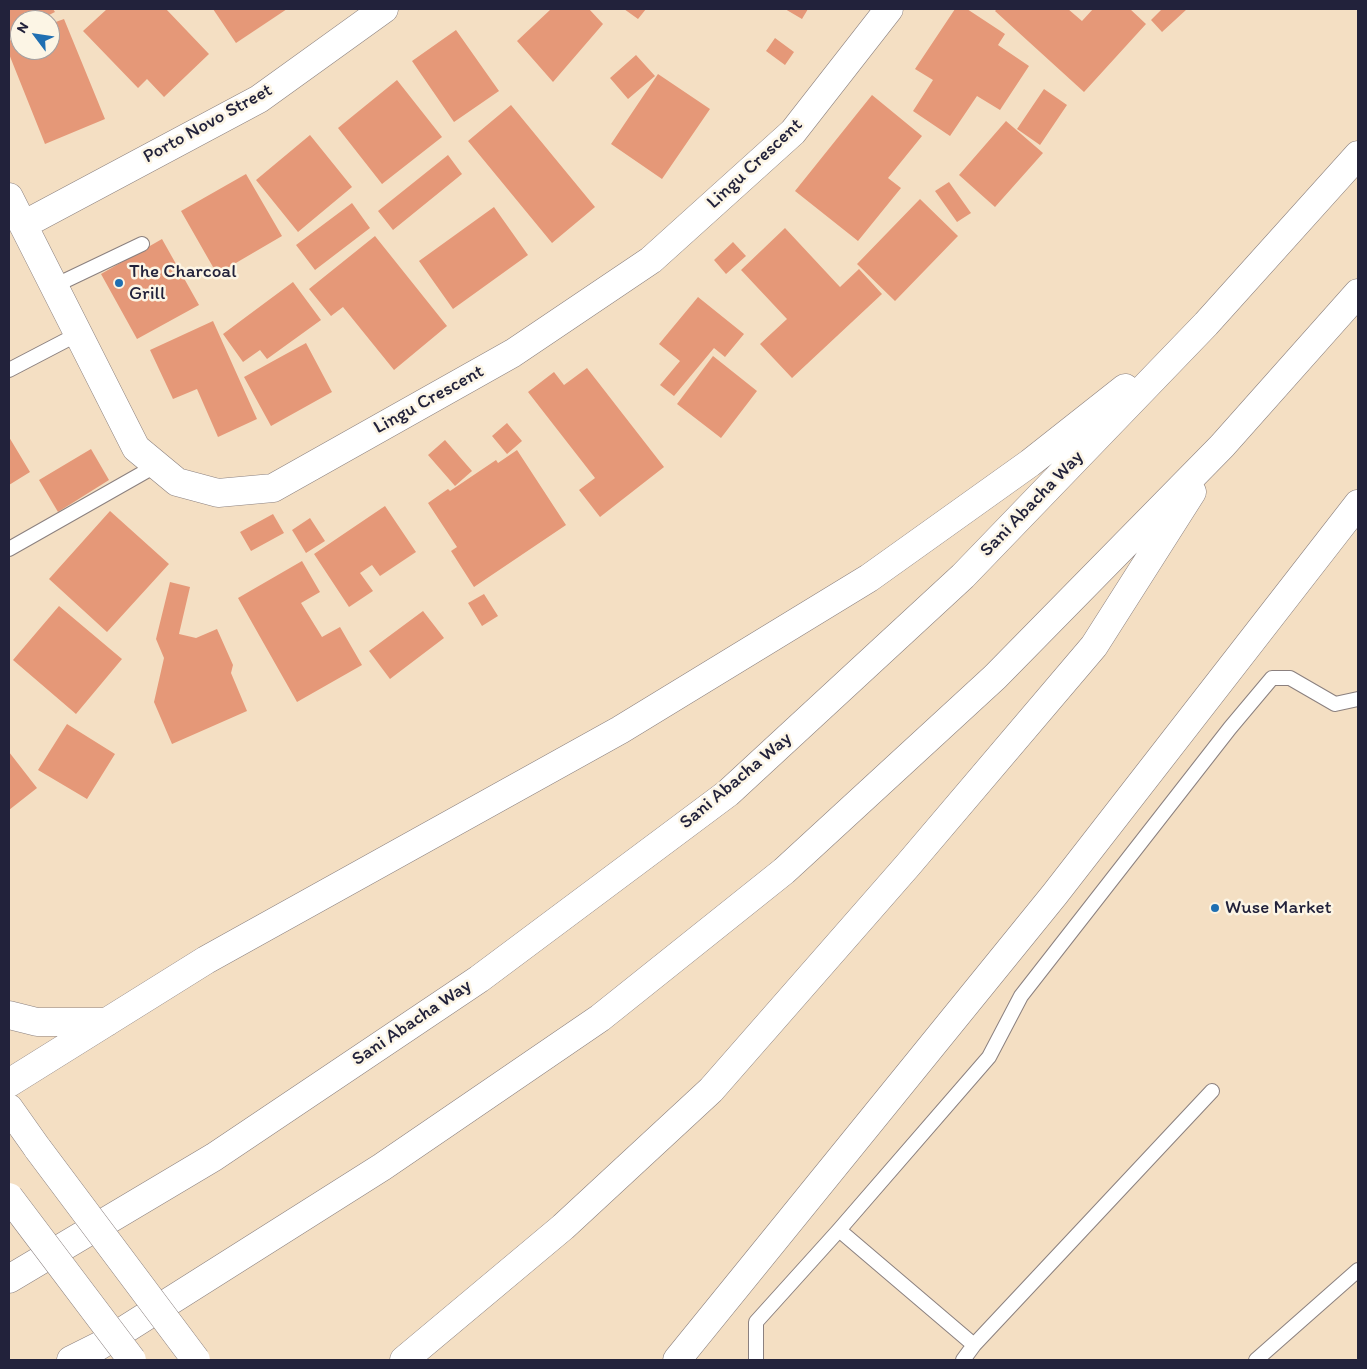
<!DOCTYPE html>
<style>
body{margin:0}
#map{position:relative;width:1367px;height:1369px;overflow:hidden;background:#f4dfc3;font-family:Itim,sans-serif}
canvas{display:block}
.frame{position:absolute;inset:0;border:10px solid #22223b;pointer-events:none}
.north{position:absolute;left:10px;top:10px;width:50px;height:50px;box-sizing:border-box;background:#fcf5e5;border:1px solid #a5a1a1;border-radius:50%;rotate:301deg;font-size:14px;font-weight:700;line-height:20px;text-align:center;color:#22223b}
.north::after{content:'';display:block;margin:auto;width:18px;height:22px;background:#1f6fb2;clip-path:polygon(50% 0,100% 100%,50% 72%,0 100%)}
</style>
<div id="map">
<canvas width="1367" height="1369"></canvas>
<div class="frame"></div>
<div class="north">N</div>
</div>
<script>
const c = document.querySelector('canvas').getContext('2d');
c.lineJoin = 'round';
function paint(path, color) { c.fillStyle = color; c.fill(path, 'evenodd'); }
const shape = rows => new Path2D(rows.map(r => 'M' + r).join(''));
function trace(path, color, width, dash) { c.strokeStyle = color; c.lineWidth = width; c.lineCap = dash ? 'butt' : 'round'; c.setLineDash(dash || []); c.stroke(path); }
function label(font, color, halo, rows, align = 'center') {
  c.font = font + ' Itim,sans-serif'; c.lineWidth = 5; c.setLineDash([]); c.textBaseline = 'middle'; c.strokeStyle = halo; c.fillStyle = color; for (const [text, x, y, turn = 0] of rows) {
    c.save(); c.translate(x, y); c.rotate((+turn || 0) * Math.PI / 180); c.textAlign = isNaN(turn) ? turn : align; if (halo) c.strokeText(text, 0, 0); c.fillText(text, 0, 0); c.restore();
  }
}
paint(shape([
 [9,9,53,9,55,12,39,20,20,20,20,29,9,35],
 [107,9,166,9,209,54,164,97,147,79,138,88,83,31],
 [213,9,287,9,236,43],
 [551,9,589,9,603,24,553,82,517,41],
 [624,9,646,9,638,19],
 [785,9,808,9,802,19],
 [955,9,967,9,1005,34,998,45,1029,66,1000,110,977,96,950,136,913,111,933,80,915,69],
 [997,9,1068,9,1082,21,1093,9,1130,9,1146,24,1084,92,995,11],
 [1162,9,1187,9,1162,32,1151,20],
 [64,19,105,119,45,144,9,54,9,41,20,36,20,50,50,50,50,24],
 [456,30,499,91,454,122,412,61],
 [775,38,794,52,785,65,766,51],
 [636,55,655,76,628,99,610,78],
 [658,74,710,109,662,179,611,144],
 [397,80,442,137,382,184,338,128],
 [1044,89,1067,105,1040,145,1017,129],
 [872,95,922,136,888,178,901,188,858,241,795,191],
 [511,105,595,207,552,243,468,141],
 [1006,121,1043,153,995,207,959,175],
 [310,135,352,187,298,232,256,180],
 [448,155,462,174,393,230,378,211],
 [246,174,282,236,217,274,181,211],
 [949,182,971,213,957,222,935,191],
 [920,199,958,236,895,301,857,264],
 [352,203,370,228,315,270,296,245],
 [494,207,528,255,453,309,419,261],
 [785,228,840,287,859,269,882,294,792,378,760,344,787,319,741,270],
 [375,236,447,326,394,370,343,307,331,316,309,289],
 [162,239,199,305,137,339,101,274],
 [733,242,746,256,726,274,714,260],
 [293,282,321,320,267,359,260,350,243,362,223,334],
 [698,297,744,334,725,357,714,348,674,396,660,385,680,361,659,344],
 [213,321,257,419,218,437,197,389,173,399,150,350],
 [306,343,332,392,271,426,244,377],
 [713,356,757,391,721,438,677,404],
 [587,368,664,467,600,517,579,490,595,478,528,392,554,372,564,385],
 [507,423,522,441,507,454,492,436],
 [9,437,30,472,9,485],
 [445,440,472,471,455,486,428,455],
 [91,449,109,480,58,512,39,480],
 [517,450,566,525,474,587,451,551,457,547,428,503,448,489,450,491,496,460,498,463],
 [385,506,416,552,380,576,372,565,360,573,373,591,349,607,314,554],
 [110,511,169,564,107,632,49,579],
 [273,514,284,533,251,551,240,532],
 [310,518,325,541,306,553,292,530],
 [302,561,320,592,301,603,322,637,340,627,362,665,297,702,238,598],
 [170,582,190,587,179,634,196,638,217,629,233,665,231,673,247,711,172,744,154,702,164,658,156,639],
 [484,594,498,616,482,626,468,603],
 [59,606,122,659,76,714,13,660],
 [423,611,444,638,390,679,369,651],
 [67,724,115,754,87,799,38,770],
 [9,752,37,788,9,810]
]), '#e59878');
const service = shape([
 [54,286,142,244],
 [9,370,78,334],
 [9,549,157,465],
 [839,1230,974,1345],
 [756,1360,756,1322,839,1230,989,1057,1021,996,1230,728,1272,678,1290,678,1335,704,1358,699],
 [963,1360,974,1345,1212,1091],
 [1256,1360,1358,1270]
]);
const minor = shape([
 [9,197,136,448,177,482,218,493,273,488,513,353,651,260,793,132,889,9],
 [23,225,259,99,384,9],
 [677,1360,1055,894,1358,504]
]);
const secondary = shape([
 [9,1108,38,1149]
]);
const motorway = shape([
 [9,1015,37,1022,107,1022],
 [9,1083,206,960,620,730,869,578,1030,463,1125,388],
 [9,1279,214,1157,479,979,728,793,963,576,1206,324,1358,155],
 [71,1360,99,1346,382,1167,600,1018,784,871,995,677,1222,446,1358,293],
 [404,1360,563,1227,711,1090,908,865,1094,646,1192,492]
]);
trace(service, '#8b807f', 16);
trace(minor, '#8b807f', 29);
trace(secondary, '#8b807f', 29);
trace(motorway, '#8b807f', 29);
trace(service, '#fff', 14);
trace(minor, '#fff', 28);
trace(secondary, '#fff', 28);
trace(motorway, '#fff', 28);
const secondaryBridge = shape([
 [38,1149,196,1360],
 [9,1197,132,1360]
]);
trace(secondaryBridge, '#8b807f', 29, []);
trace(secondaryBridge, '#fff', 28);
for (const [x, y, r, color] of [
 [119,283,5,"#1f6fb2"],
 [1215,908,5,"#1f6fb2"]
]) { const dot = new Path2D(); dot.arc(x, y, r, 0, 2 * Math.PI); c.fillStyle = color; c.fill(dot); trace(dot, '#fcf5e5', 2); }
label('19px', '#22223b', '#fcf5e5', [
 ["Porto Novo Street",208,124,-29],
 ["Lingu Crescent",755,164,-43],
 ["Lingu Crescent",429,400,-29],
 ["Sani Abacha Way",1032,504,-46],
 ["Sani Abacha Way",736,781,-40],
 ["Sani Abacha Way",412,1023,-34]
]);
label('19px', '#22223b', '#fcf5e5', [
 ["The Charcoal",129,272],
 ["Grill",129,294],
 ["Wuse Market",1225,908]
], 'left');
</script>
